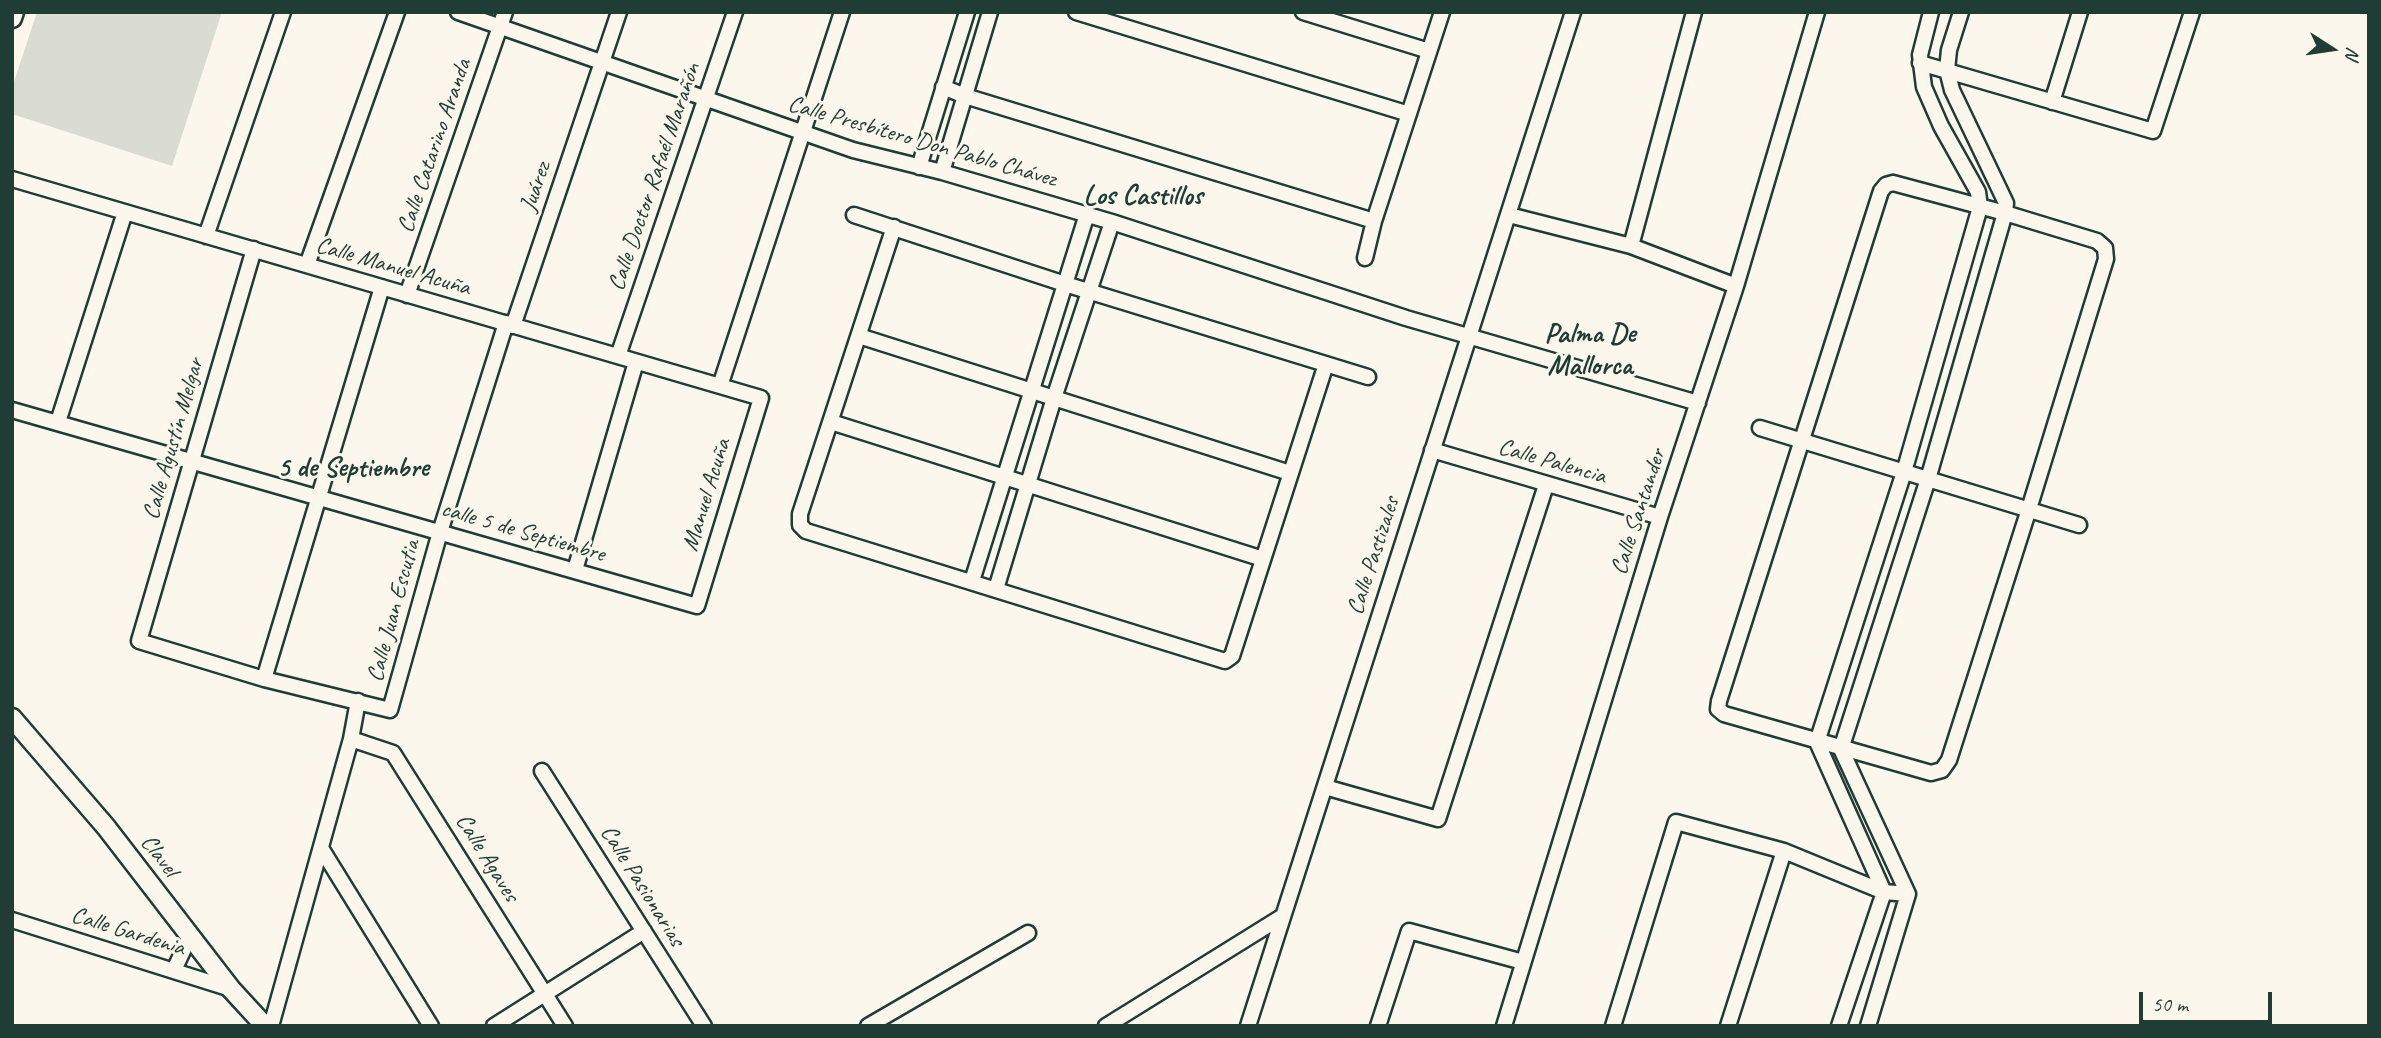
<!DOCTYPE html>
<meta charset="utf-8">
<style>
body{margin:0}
#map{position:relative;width:2381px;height:1038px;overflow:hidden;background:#fbf7ec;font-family:Caveat,sans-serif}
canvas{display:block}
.frame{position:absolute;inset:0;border:14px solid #1f3d34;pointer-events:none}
.north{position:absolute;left:2297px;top:14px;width:70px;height:70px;-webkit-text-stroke:5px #fbf7ec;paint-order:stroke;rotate:102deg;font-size:19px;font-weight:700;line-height:28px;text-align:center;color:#1f3d34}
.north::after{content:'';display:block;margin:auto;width:24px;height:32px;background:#1f3d34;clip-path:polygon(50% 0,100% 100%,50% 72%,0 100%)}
.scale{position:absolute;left:2139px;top:992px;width:133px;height:32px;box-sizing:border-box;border:4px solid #1f3d34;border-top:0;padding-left:9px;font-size:21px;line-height:24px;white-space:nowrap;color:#1f3d34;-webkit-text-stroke:5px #fbf7ec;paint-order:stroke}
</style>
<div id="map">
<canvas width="2381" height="1038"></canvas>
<div class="frame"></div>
<div class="north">N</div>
<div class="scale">50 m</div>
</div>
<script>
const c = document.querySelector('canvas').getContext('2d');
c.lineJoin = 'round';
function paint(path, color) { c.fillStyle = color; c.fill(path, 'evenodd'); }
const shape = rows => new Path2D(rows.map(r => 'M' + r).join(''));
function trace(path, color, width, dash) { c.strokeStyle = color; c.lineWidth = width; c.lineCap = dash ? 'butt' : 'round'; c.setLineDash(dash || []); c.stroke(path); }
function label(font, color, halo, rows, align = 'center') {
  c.font = font + ' Caveat,sans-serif'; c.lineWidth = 6; c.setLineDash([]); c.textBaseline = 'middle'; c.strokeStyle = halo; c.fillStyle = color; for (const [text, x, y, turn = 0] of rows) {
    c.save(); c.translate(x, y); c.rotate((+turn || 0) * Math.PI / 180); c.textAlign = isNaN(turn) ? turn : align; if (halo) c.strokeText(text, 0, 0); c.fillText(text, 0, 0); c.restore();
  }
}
paint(shape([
 [37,12,222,12,172,166,12,114,12,88]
]), '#dbdcd1');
const minor = shape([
 [458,12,853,150,942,172,1112,222,1406,318,1698,403],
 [1076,12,1409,114],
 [1303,12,1429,51],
 [1920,63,2153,131,2192,12],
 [943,87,965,96,1374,221],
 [2052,102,2080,12],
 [919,167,967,12],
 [942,172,990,12],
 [12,179,761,398,697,606,12,410],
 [1893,183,2005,213,2097,241,2105,248,2106,259,2029,509,1949,760,1942,770,1931,773,1724,714,1718,709,1719,701,1881,191,1886,185,1893,183],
 [854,215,1065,284,1368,377],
 [1509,215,1631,246,1736,286],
 [894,227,800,514,800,525,806,531,1225,661,1232,656,1326,364],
 [206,236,283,12],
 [1631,246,1694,12],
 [254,249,139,641,264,679,390,710,440,532,506,323],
 [1365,258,1374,221,1442,12],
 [307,265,397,12],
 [407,295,505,12],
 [513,326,619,12],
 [859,336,1290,473],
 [618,356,735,12],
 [720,386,842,12],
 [58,422,125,212],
 [831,422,1263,559],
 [1760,428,2079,525],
 [1432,450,1660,517],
 [575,570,636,362],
 [972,581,1087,214],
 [996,589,1054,398,1112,222],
 [264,679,382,287],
 [351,739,393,753,565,1026],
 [542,771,704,1026],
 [1325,787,1438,819,1546,485],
 [321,848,431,1026],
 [12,920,231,989],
 [174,970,190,936],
 [271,1026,351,739,358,701],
 [494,1026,644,931],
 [868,1026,1028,933],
 [1106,1026,1283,916],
 [1248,1026,1573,12],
 [1378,1026,1409,931,1523,962],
 [1504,1026,1660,517,1736,286,1817,12],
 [1613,1026,1676,822,1784,851,1884,892,1908,894],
 [1728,1026,1784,851],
 [1839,1026,1884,892,1817,742,1904,472,1980,207,1978,192,1941,126,1924,87,1920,55,1931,12],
 [1868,1026,1908,894,1841,749,1928,479,2005,213,2006,203,1952,90,1947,70,1949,50,1961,12]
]);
const tertiary = shape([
 [12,18,14,12],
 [12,718,106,827,231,989,265,1026]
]);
trace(minor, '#1f3d34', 19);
trace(tertiary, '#1f3d34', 23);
trace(minor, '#fbf7ec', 14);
trace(tertiary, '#fbf7ec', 18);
label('24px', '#1f3d34', '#fbf7ec', [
 ["Calle Presbítero Don Pablo Chávez",922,142,16],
 ["Calle Catarino Aranda",435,146,-71],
 ["Calle Doctor Rafaél Marañón",655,177,-71],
 ["Juárez",536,187,-71],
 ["Calle Manuel Acuña",393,267,16],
 ["Calle Agustín Melgar",174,439,-74],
 ["Calle Palencia",1552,462,16],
 ["Manuel Acuña",707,495,-73],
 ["Calle Santander",1639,512,-72],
 ["calle 5 de Septiembre",523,532,16],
 ["Calle Pastizales",1374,556,-72],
 ["Calle Juan Escutia",394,611,-75],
 ["Clavel",159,856,52],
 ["Calle Agaves",487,858,58],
 ["Calle Pasionarias",642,886,58],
 ["Calle Gardenia",128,932,17]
]);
label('bold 28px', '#1f3d34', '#fbf7ec', [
 ["Los Castillos",1143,197],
 ["Palma De",1590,335],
 ["Mallorca",1590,367],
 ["5 de Septiembre",353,469]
]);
</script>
